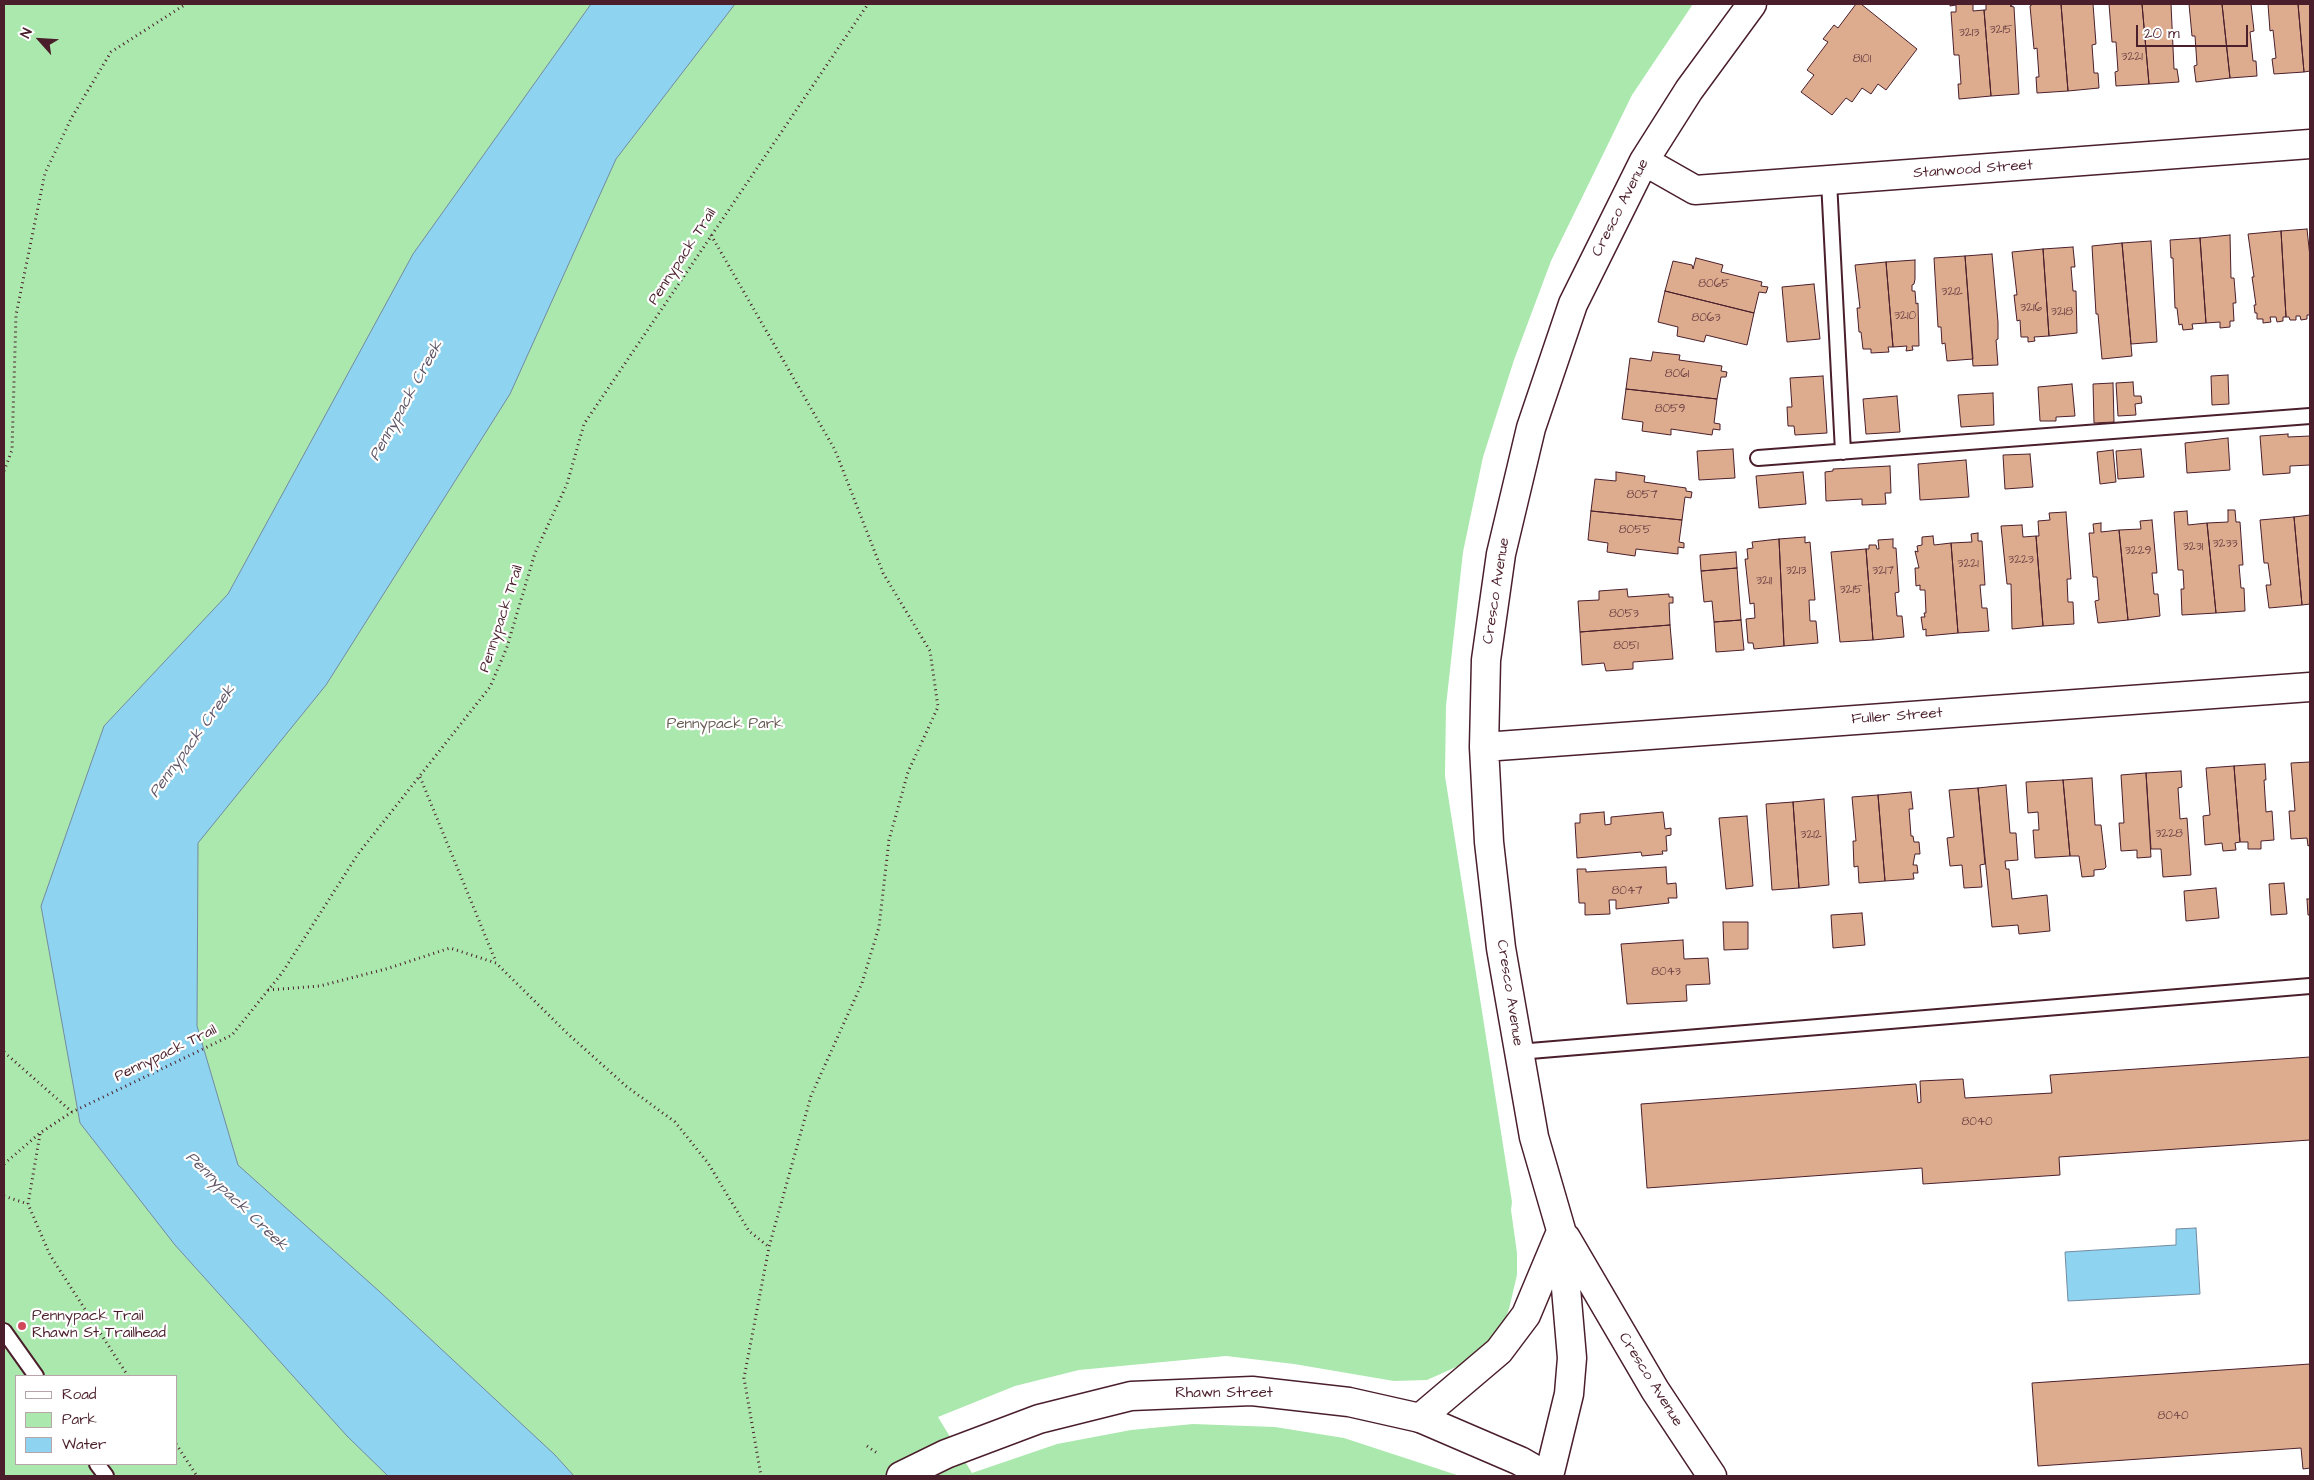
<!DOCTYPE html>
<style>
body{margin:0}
#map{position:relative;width:2314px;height:1480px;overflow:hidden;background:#fff;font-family:"Architects Daughter",sans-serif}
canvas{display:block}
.frame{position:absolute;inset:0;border:5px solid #4a1f2b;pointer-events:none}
.legend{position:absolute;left:15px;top:1375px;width:162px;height:90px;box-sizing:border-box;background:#fff;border:1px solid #b7a5aa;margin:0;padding:6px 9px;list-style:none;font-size:15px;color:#4a1f2b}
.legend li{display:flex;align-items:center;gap:10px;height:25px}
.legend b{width:25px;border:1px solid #b7a5aa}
.north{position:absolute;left:15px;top:15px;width:50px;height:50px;-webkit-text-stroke:4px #fff;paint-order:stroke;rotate:296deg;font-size:14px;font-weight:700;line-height:20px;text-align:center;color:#4a1f2b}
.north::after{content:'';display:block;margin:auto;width:18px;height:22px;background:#4a1f2b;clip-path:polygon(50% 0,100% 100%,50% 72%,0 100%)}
.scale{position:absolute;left:2136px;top:25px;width:112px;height:22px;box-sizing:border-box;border:2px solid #4a1f2b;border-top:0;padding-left:6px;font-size:15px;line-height:18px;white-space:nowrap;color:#4a1f2b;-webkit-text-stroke:4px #fff;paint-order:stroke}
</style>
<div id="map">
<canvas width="2314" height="1480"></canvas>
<div class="frame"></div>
<ul class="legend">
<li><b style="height:6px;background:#fff"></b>Road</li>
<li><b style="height:14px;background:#abe8ae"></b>Park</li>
<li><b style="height:14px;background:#8ed3ef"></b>Water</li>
</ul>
<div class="north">N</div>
<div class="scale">20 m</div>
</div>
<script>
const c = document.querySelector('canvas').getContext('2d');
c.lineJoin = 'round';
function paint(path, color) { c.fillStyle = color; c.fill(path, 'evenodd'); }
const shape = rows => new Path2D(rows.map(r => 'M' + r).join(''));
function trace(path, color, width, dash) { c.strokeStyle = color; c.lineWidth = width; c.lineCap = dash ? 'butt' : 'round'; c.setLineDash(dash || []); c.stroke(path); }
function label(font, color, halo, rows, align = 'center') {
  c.font = font + ' "Architects Daughter",sans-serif'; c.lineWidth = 4.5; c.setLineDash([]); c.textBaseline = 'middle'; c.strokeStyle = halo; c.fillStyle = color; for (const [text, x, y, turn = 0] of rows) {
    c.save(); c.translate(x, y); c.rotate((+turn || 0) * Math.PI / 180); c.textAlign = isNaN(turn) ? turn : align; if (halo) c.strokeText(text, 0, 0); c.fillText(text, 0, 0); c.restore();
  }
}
paint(shape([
 [4,4,1693,4,1632,95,1551,261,1514,360,1483,457,1463,552,1446,706,1445,776,1512,1202,1511,1210,1517,1253,1517,1275,1509,1309,1503,1325,1488,1344,1465,1363,1427,1380,1394,1381,1294,1364,1226,1356,1079,1370,1015,1386,938,1417,972,1473,1057,1444,1131,1430,1193,1424,1275,1427,1344,1438,1460,1476,4,1476],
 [16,1376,176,1376,176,1464,16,1464]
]), '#abe8ae');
const water = shape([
 [591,4,735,4,616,159,510,394,326,685,198,843,197,1026,238,1165,380,1292,555,1455,574,1476,388,1476,347,1436,175,1245,80,1123,41,906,104,726,228,594,413,254,591,4],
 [2196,1228,2200,1294,2068,1301,2065,1252,2176,1245,2176,1229,2196,1228]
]);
paint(water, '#8ed3ef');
trace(water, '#738ba1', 1);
const building = shape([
 [1856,4,1861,4,1917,49,1886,90,1878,84,1871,94,1862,88,1852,102,1846,98,1832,115,1801,92,1814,75,1807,70,1828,42,1823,39,1834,25,1838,28,1856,4],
 [1950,4,1973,4,1973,11,1984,10,1991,96,1959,99,1958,84,1961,84,1959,55,1954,55,1951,12,1956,12,1956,5,1950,6,1950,4],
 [1986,4,2014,4,2010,6,2014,7,2019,94,1991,96,1984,10,1986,10,1986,4],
 [2033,4,2061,4,2068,91,2037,93,2036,77,2039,77,2037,48,2034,49,2030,6,2033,4],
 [2061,4,2093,4,2096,44,2092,45,2094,73,2098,73,2099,88,2068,91,2061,4],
 [2109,4,2142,4,2149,84,2116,86,2115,72,2118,71,2116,42,2112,42,2109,4],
 [2142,4,2171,4,2174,69,2177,69,2179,82,2149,84,2142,4],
 [2189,4,2222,4,2230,78,2196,82,2194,66,2197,65,2195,36,2192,36,2189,4],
 [2222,4,2251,4,2254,31,2250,32,2253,61,2256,61,2257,76,2230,78,2222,4],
 [2268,4,2298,4,2304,72,2274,74,2272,59,2276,58,2273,30,2270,31,2268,4],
 [2298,4,2310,4,2310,71,2304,72,2298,4],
 [2307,229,2310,257,2310,315,2307,315,2307,319,2301,320,2300,316,2296,316,2296,320,2290,320,2289,317,2286,317,2281,231,2307,229],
 [2281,231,2286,317,2283,317,2283,321,2277,322,2276,317,2270,317,2271,322,2263,323,2263,319,2257,319,2257,313,2255,313,2254,305,2256,305,2252,277,2254,277,2248,234,2281,231],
 [2230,235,2231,278,2234,278,2236,303,2233,303,2234,321,2230,321,2230,327,2220,328,2220,322,2206,323,2200,238,2230,235],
 [2200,238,2206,323,2192,324,2193,329,2183,330,2182,324,2179,325,2177,308,2175,308,2173,258,2171,258,2170,240,2200,238],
 [2151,241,2157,342,2131,344,2122,243,2151,241],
 [2122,243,2132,356,2102,359,2098,314,2096,314,2092,246,2122,243],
 [2073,247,2075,267,2071,267,2073,291,2076,291,2077,333,2049,336,2043,249,2073,247],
 [2043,249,2049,336,2034,337,2035,341,2028,342,2028,337,2021,337,2020,320,2017,321,2014,295,2017,295,2012,252,2043,249],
 [1992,254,1998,322,1998,339,1996,340,1998,365,1973,366,1965,256,1992,254],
 [1965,256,1973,359,1947,361,1945,343,1942,344,1941,327,1938,327,1934,258,1965,256],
 [1696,258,1723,265,1721,272,1762,282,1761,286,1768,287,1766,293,1759,292,1754,313,1665,291,1673,261,1692,265,1693,269,1696,258],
 [1915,260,1915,279,1914,284,1912,285,1912,291,1915,291,1916,304,1918,303,1919,346,1912,346,1913,350,1906,351,1907,346,1893,347,1886,262,1915,260],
 [1886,262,1893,347,1888,347,1889,352,1871,353,1871,349,1863,349,1861,332,1859,332,1857,308,1860,308,1855,265,1886,262],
 [1814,284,1820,339,1787,342,1782,287,1814,284],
 [1665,291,1754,313,1747,345,1706,335,1704,342,1677,336,1678,327,1658,322,1665,291],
 [1653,352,1680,355,1679,360,1722,366,1721,371,1727,372,1726,377,1721,377,1717,399,1626,389,1630,358,1651,361,1653,352],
 [2228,375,2229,404,2212,405,2211,376,2228,375],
 [1823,376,1827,433,1795,435,1794,426,1788,426,1787,407,1792,407,1790,378,1823,376],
 [2133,382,2134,396,2141,396,2142,403,2135,404,2136,415,2118,416,2116,383,2133,382],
 [2113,383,2114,422,2094,423,2093,384,2113,383],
 [2072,384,2075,416,2056,417,2056,421,2040,421,2038,387,2072,384],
 [1626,389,1717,399,1714,423,1720,424,1720,430,1713,429,1712,435,1671,429,1671,435,1642,431,1643,422,1622,419,1626,389],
 [1993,393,1994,425,1961,427,1958,395,1993,393],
 [1897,396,1900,432,1866,434,1863,399,1897,396],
 [2288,434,2288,437,2310,436,2310,465,2290,466,2290,473,2263,475,2260,436,2288,434],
 [2228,438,2230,470,2187,473,2185,443,2228,438],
 [1733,449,1735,478,1699,480,1697,451,1733,449],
 [2141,449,2144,477,2118,479,2116,451,2141,449],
 [2113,450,2116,482,2100,484,2097,452,2113,450],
 [2030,454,2033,487,2005,489,2003,455,2030,454],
 [1966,460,1969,497,1920,500,1918,464,1966,460],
 [1890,466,1891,493,1885,493,1886,504,1862,505,1862,499,1826,501,1825,472,1833,471,1833,469,1890,466],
 [1616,472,1645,476,1644,482,1686,488,1686,491,1692,492,1691,498,1685,497,1682,520,1591,511,1595,479,1616,481,1616,472],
 [1803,472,1806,504,1759,508,1756,476,1803,472],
 [2228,510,2235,510,2236,522,2240,522,2243,565,2239,565,2241,588,2244,588,2245,611,2216,613,2207,523,2228,522,2228,510],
 [1591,511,1682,520,1679,542,1684,543,1684,548,1678,547,1678,554,1636,549,1635,556,1607,552,1608,543,1588,540,1591,511],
 [2187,511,2188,525,2207,523,2216,613,2182,615,2181,589,2184,589,2183,570,2178,570,2174,512,2187,511],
 [2066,512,2071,579,2067,579,2068,602,2073,602,2074,624,2043,626,2036,536,2039,536,2038,521,2050,520,2049,513,2066,512],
 [2310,515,2310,604,2302,605,2294,517,2310,515],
 [2294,517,2302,605,2269,608,2266,585,2271,585,2268,563,2264,563,2260,520,2294,517],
 [2152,520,2157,573,2152,573,2154,594,2158,594,2160,616,2128,620,2119,530,2141,529,2140,521,2152,520],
 [2101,523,2101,532,2119,530,2128,620,2098,623,2095,601,2099,600,2097,577,2093,577,2089,533,2094,533,2093,524,2101,523],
 [2022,525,2023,537,2036,536,2043,626,2012,629,2011,584,2007,584,2001,526,2022,525],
 [1978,533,1978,541,1982,541,1985,585,1980,585,1982,608,1987,608,1989,631,1958,633,1951,543,1972,542,1971,534,1978,533],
 [1933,536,1934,545,1951,543,1958,633,1926,636,1926,629,1923,630,1921,617,1925,617,1924,613,1926,613,1925,590,1920,590,1920,585,1916,586,1915,568,1919,568,1915,551,1918,552,1917,546,1922,545,1922,537,1933,536],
 [1805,537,1805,543,1810,542,1815,600,1809,600,1810,621,1816,621,1818,643,1784,646,1779,539,1805,537],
 [1779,539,1784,646,1754,649,1753,643,1748,643,1746,619,1755,618,1754,603,1750,604,1745,559,1748,559,1747,549,1753,548,1752,542,1779,539],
 [1893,539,1893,548,1896,548,1899,592,1895,593,1897,616,1902,616,1904,637,1873,640,1866,549,1869,549,1869,545,1876,545,1877,549,1879,549,1878,540,1893,539],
 [1866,549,1873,640,1840,642,1831,552,1866,549],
 [1736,552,1737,568,1701,571,1700,555,1736,552],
 [1737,568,1741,620,1714,622,1712,601,1704,602,1701,571,1737,568],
 [1627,589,1628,597,1669,594,1669,597,1673,597,1673,603,1669,603,1670,625,1580,632,1578,601,1599,600,1599,591,1627,589],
 [1741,620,1744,650,1716,652,1714,622,1741,620],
 [1670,625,1673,659,1633,662,1633,669,1606,671,1604,663,1582,665,1580,632,1670,625],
 [2310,762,2310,845,2308,846,2307,838,2291,839,2289,811,2295,811,2291,763,2310,762],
 [2265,764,2266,780,2264,780,2266,812,2272,811,2274,840,2261,841,2261,849,2248,849,2248,842,2240,842,2234,766,2265,764],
 [2234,766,2240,842,2235,843,2236,850,2223,851,2222,843,2205,845,2203,816,2210,815,2206,768,2234,766],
 [2181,771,2182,787,2178,788,2180,819,2187,818,2191,875,2163,877,2161,849,2151,849,2146,773,2181,771],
 [2146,773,2151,857,2137,858,2137,850,2121,851,2119,823,2124,823,2121,775,2146,773],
 [2092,778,2095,825,2101,825,2106,867,2104,869,2094,870,2094,876,2082,877,2079,856,2070,856,2063,780,2092,778],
 [2063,780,2070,856,2035,858,2033,830,2039,830,2038,812,2028,813,2026,782,2063,780],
 [2006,785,2010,833,2016,833,2018,860,2005,861,2006,869,2009,869,2012,899,2047,895,2050,931,2019,934,2018,925,1992,927,1978,788,2006,785],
 [1978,788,1985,864,1980,865,1982,887,1964,888,1962,865,1950,866,1947,838,1954,837,1949,790,1978,788],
 [1911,792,1913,809,1909,809,1911,836,1913,836,1914,842,1919,842,1920,854,1915,854,1913,865,1917,865,1918,873,1913,873,1914,879,1885,881,1878,795,1911,792],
 [1878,795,1885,881,1859,883,1858,866,1854,867,1853,841,1856,841,1852,797,1878,795],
 [1824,799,1829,885,1799,888,1793,802,1824,799],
 [1793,802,1799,888,1772,890,1766,804,1793,802],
 [1604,812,1605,825,1611,824,1611,817,1663,812,1665,829,1671,828,1671,835,1666,836,1667,851,1662,851,1663,854,1642,856,1641,852,1577,858,1575,823,1580,823,1580,814,1604,812],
 [1747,816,1753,886,1726,889,1719,818,1747,816],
 [1666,867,1667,884,1676,883,1677,898,1668,898,1669,903,1616,909,1616,900,1609,900,1610,914,1585,915,1585,903,1579,903,1577,869,1586,869,1586,872,1666,867],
 [2284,883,2287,914,2271,915,2269,884,2284,883],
 [2216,888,2219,918,2186,921,2184,891,2216,888],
 [2307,899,2310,899,2310,915,2308,915,2307,899],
 [1862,913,1865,945,1833,948,1831,915,1862,913],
 [1723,922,1748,922,1748,949,1724,950,1723,922],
 [1683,940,1684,959,1708,958,1710,984,1686,985,1687,1001,1627,1004,1621,944,1683,940],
 [2310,1057,2310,1140,2059,1157,2060,1175,1923,1184,1922,1168,1647,1188,1641,1104,1916,1084,1918,1103,1921,1102,1920,1081,1963,1079,1965,1098,2052,1093,2050,1075,2310,1057],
 [2310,1364,2310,1468,2303,1469,2301,1448,2038,1466,2032,1383,2310,1364]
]);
paint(building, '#ddac8f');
trace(building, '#4a1f2b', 1);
const service = shape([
 [1829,181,1843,452],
 [1758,458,2310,416],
 [1518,1052,2310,986],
 [4,1331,36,1376],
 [97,1464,106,1476]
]);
const minor = shape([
 [1644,161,1695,190,2310,144],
 [1484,747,2310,687],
 [1566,1238,1655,1390,1712,1476],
 [1420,1418,1499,1351,1526,1315,1560,1234],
 [1549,1476,1569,1394,1572,1358,1561,1230,1534,1137,1501,948,1489,842,1484,747,1486,660,1501,554,1531,428,1573,304,1644,161,1689,90,1752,4]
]);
const secondary = shape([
 [901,1476,946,1454,1039,1419,1131,1396,1252,1391,1349,1402,1420,1418,1520,1461,1546,1476]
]);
trace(service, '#4a1f2b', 18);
trace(minor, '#4a1f2b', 31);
trace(secondary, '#4a1f2b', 31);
trace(shape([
 [711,235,835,450,883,573,930,651,938,707,908,772,889,840,879,927,862,983,811,1096,769,1247,744,1378,761,1476],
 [4,471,12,450,16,315,45,173,72,117,111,52,186,4],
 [420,777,496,962],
 [268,990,320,986,386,969,450,948,496,963,568,1034,626,1086,675,1122,708,1163,749,1231,769,1247],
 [4,1052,72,1112],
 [40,1134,28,1204,50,1255,128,1376],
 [4,1164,40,1133,72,1112,232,1035,282,973,358,854,490,687,507,647,535,553,567,484,584,424,868,4],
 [4,1196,28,1204],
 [176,1444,197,1476],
 [867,1446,877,1453]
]), '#4a1f2b', 3, [1, 4]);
trace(service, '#fff', 14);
trace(minor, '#fff', 28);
trace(secondary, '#fff', 28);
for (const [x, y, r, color] of [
 [22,1326,5,"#d1495b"]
]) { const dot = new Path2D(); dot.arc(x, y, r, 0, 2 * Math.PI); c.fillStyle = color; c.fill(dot); trace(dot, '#fff', 2); }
label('12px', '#6f4244', null, [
 ["3215",2001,30],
 ["3213",1969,33],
 ["3221",2132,57],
 ["8101",1862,59],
 ["8065",1714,284],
 ["3212",1952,292],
 ["3216",2031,308],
 ["3218",2062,312],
 ["3210",1905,316],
 ["8063",1706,318],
 ["8061",1677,374],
 ["8059",1670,409],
 ["8057",1642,495],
 ["8055",1635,530],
 ["3233",2225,544],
 ["3231",2193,547],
 ["3229",2138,551],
 ["3223",2021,560],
 ["3221",1968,564],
 ["3213",1796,571],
 ["3217",1883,571],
 ["3211",1764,581],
 ["3215",1851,590],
 ["8053",1624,614],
 ["8051",1626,646],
 ["3228",2169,834],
 ["3212",1811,835],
 ["8047",1627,891],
 ["8043",1666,972],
 ["8040",1977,1122],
 ["8040",2173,1416]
]);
label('15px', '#4a1f2b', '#fff', [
 ["Stanwood Street",1973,170,-4],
 ["Cresco Avenue",1621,208,-63],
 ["Pennypack Trail",683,257,-57],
 ["Cresco Avenue",1497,591,-81],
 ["Pennypack Trail",502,619,-72],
 ["Fuller Street",1897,717,-4],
 ["Cresco Avenue",1509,993,81],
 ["Pennypack Trail",166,1054,-26],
 ["Cresco Avenue",1650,1380,58],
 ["Rhawn Street",1224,1394]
]);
label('15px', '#675b52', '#fff', [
 ["Pennypack Park",725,725]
]);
label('15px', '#4a1f2b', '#fff', [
 ["Pennypack Trail",32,1317],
 ["Rhawn St Trailhead",32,1334]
], 'left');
label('italic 16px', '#5e5566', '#fff', [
 ["Pennypack Creek",407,401,-61],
 ["Pennypack Creek",193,742,-54],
 ["Pennypack Creek",236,1202,44]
]);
</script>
